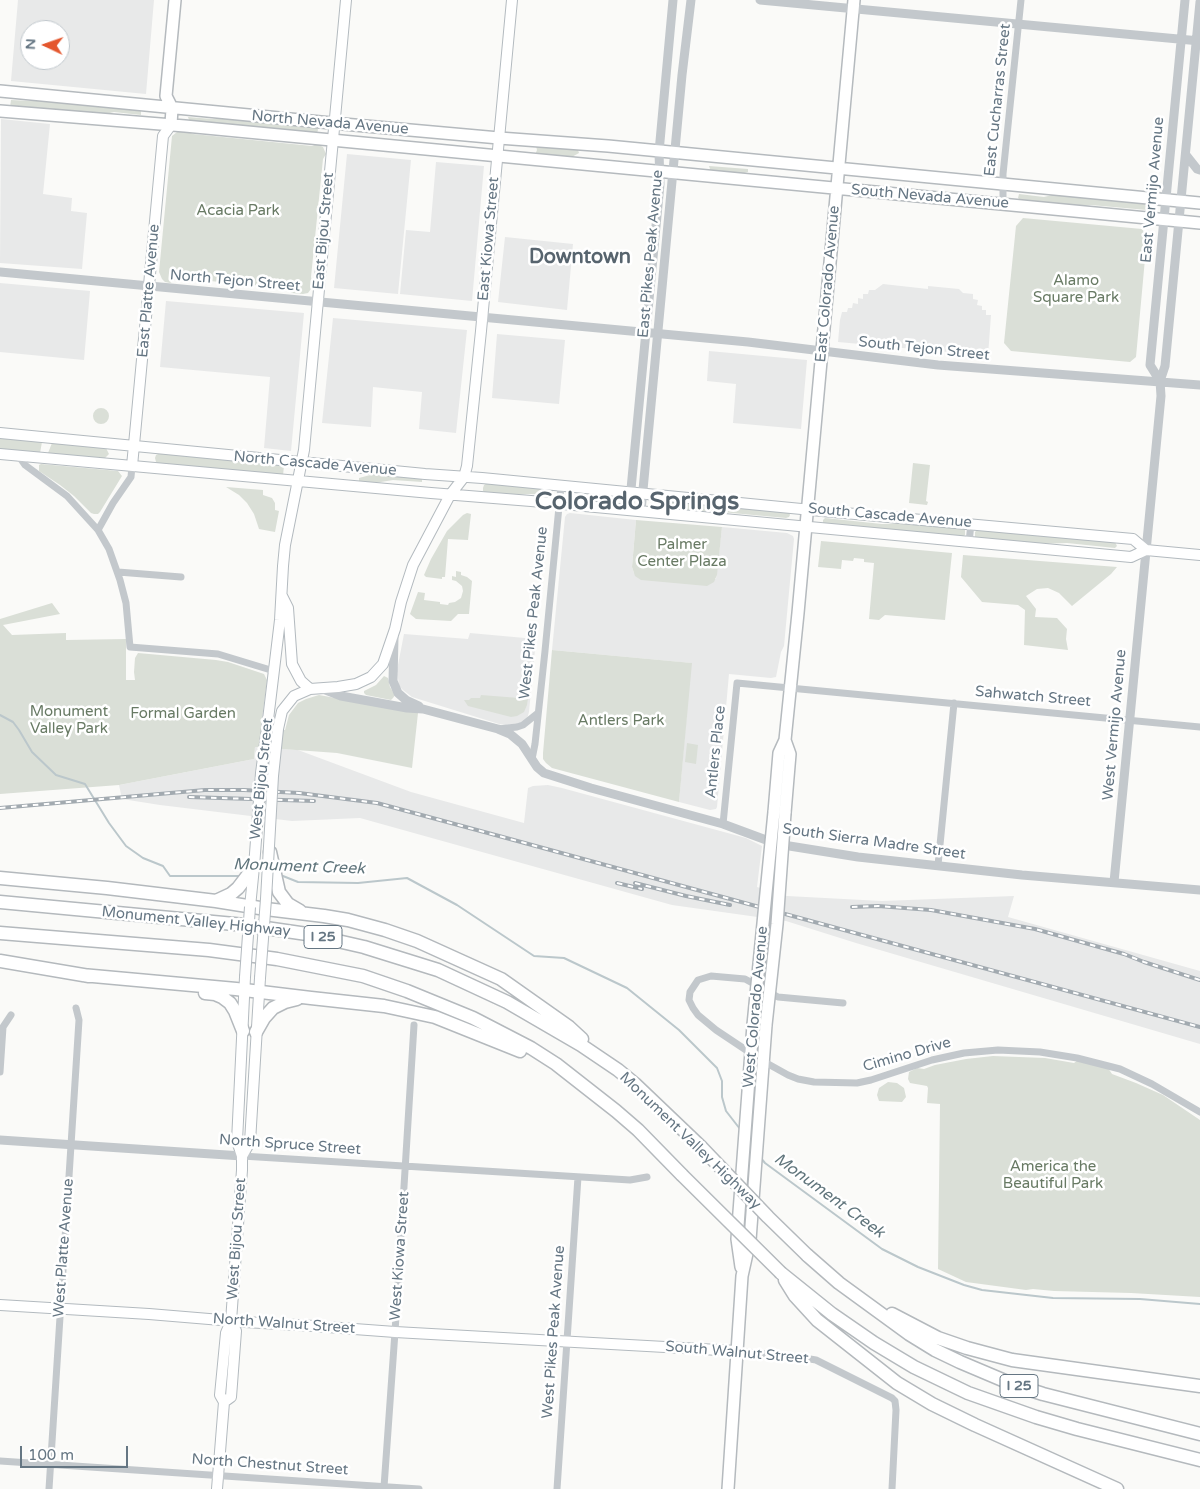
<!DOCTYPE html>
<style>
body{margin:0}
#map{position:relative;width:1200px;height:1489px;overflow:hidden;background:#fafaf8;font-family:"Varela Round",sans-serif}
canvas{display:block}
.north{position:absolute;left:20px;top:20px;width:50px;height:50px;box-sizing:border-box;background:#fff;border:1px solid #c1c8cd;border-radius:50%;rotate:273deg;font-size:14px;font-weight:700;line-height:20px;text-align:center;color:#657683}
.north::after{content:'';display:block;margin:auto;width:18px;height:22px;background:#e4572e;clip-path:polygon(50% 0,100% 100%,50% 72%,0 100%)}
.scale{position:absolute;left:20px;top:1446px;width:108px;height:22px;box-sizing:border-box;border:2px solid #657683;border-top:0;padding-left:6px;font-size:15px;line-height:18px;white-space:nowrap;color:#657683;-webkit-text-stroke:4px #fff;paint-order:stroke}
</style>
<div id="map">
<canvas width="1200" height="1489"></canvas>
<div class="north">N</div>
<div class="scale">100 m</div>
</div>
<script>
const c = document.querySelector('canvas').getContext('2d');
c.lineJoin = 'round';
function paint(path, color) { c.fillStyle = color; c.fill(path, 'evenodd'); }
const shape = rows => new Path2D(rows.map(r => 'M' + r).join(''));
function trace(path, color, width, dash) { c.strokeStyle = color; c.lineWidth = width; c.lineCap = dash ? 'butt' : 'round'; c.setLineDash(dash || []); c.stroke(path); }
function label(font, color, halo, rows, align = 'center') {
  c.font = font + ' "Varela Round",sans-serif'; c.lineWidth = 5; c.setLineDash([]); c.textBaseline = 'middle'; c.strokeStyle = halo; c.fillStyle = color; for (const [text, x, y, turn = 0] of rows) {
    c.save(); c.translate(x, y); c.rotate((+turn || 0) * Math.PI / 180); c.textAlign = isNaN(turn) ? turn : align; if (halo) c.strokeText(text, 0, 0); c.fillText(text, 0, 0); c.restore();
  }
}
paint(shape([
 [18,0,154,0,146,94,11,81],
 [30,30,60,30,60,60,30,60],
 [1,119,50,124,43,194,72,198,71,211,87,213,82,269,0,263],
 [347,154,411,160,398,294,334,288],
 [436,162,484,166,472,301,400,294,406,230,430,232],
 [505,237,573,244,567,310,498,302],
 [0,283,90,291,84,360,0,352],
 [883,284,928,289,928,286,959,289,963,293,973,294,973,299,978,300,977,305,982,306,982,310,986,310,986,315,991,315,988,356,968,355,963,351,957,356,951,350,948,352,869,345,865,340,860,344,838,342,840,320,842,312,847,312,848,308,852,308,853,303,858,304,858,298,863,299,863,294,868,294,869,290,875,290],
 [166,301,304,313,291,451,264,448,270,377,160,367],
 [333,318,467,330,456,433,419,429,422,392,373,387,371,427,322,423],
 [497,334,565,340,559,404,492,398],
 [709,351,807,360,801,429,733,423,736,384,707,381],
 [570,513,636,520,632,567,634,573,716,579,722,527,787,533,793,536,794,539,784,646,781,652,776,677,771,678,729,674,717,807,716,809,710,810,679,802,691,663,552,650,565,517,567,514],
 [470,633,536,639,529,712,527,719,519,724,505,725,499,724,412,697,403,690,399,686,397,670,404,634,468,639],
 [255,747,298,750,411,792,524,823,528,788,533,786,548,785,562,788,746,838,762,846,757,887,787,896,882,901,1014,896,1008,917,1200,971,1200,1044,856,943,786,921,672,905,360,818,292,821,160,805,122,799,119,785,254,759]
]), '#e8e9e9');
paint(shape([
 [46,99,139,109,141,111,141,115,114,112,102,115,10,107,11,100,31,101],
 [188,117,212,119,224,117,317,127,318,130,317,133,190,123],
 [187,131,193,134,312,146,317,144,323,147,326,154,323,159,311,277,313,286,308,293,303,294,292,293,284,288,178,278,170,283,165,282,162,279,159,272,172,136,177,132],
 [536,146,578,150,579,153,570,158,535,155,537,150],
 [709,166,748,169,748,172,740,174,708,172,710,169],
 [1019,194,1044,197,1056,194,1145,203,1147,204,1149,209,1147,210,1091,205,1078,207,1021,201,1018,198],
 [1023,218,1142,229,1147,237,1136,357,1130,362,1011,351,1004,343,1016,226],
 '93 416a8 8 0 1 1 16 0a8 8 0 1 1-16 0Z',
 [0,438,42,442,40,453,0,449],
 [52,443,106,448,109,454,104,459,48,453],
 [160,453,284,465,283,476,158,464,156,462,155,458,156,455],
 [913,463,930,465,926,501,928,502,927,505,909,503],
 [41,464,118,471,122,476,100,512,98,514,94,514,91,513,74,496,60,485,39,471,39,465],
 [374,474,422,478,422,482,393,480,375,483,359,483,359,478],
 [487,483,551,489,553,490,552,494,550,495,530,494,511,495,486,493,483,491,483,488,484,485],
 [226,487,263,490,263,495,272,498,275,503,275,510,279,511,275,532,259,529,254,514,247,503,239,495],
 [663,500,789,512,790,515,789,517,786,518,710,511,682,511,662,510,660,507,659,504],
 [467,513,471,514,468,540,448,539,445,577,442,577,442,579,426,577,424,575,431,559,447,531,463,515],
 [825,518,882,524,915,523,964,528,965,529,965,535,962,537,825,524,823,523,823,520],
 [636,520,722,527,717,575,714,582,707,586,641,580,635,576,632,567],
 [978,529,1115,542,1117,546,1115,548,1067,543,1037,544,990,540,975,537,975,532],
 [821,541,952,553,945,620,885,615,879,620,869,619,874,563,864,562,864,559,854,558,853,561,842,560,841,569,818,567],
 [963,555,1117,567,1111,574,1072,606,1059,593,1048,588,1037,589,1026,596,1036,609,1035,617,1057,618,1067,629,1066,639,1068,650,1024,645,1025,610,1018,605,982,602,961,577],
 [456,571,461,572,461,575,467,577,472,581,469,614,458,614,451,621,416,619,410,614,418,592,425,593,424,600,440,602,440,604,448,605,449,603,455,602,461,598,463,591,462,586,456,581,452,580,452,576,456,577],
 [52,603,60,614,3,625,12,635,66,633,66,640,126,639,126,680,135,680,134,672,135,658,138,653,216,660,228,662,264,674,267,680,261,727,285,730,289,715,298,703,306,699,319,695,418,713,412,768,337,753,255,747,254,759,119,785,0,794,0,619],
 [552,650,692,663,679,802,552,768,546,763,543,759,543,753],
 [384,676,388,678,390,687,395,695,393,698,391,700,366,695,364,693,364,691,376,685],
 [522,677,526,677,530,684,527,705,524,712,517,716,511,717,468,706,464,700,469,700,471,698,480,698,481,695,519,698],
 [687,743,698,745,696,764,685,762],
 [993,1056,1045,1058,1074,1063,1078,1060,1108,1068,1112,1074,1136,1083,1163,1095,1200,1120,1200,1297,1131,1293,1054,1291,1033,1289,1026,1290,966,1282,938,1269,940,1104,927,1103,928,1088,927,1086,910,1083,908,1079,909,1072,917,1068,924,1069,935,1065,966,1059],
 [888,1082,897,1083,904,1088,906,1097,902,1102,879,1101,877,1095,879,1088]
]), '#dadfd7');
trace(shape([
 [0,715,13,722,19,730,32,752,56,775,85,784,109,823,126,846,143,858,163,866,170,876,240,876],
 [280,876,283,876,298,882,358,883,407,878,457,905,534,956,564,958,627,988,679,1030,717,1068,722,1081,722,1097,726,1111,740,1129],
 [760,1157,765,1163,882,1249,918,1267,964,1285,982,1290,1053,1298,1140,1299,1200,1304]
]), '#bbc7cb', 2);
const secondary = shape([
 [0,433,425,474,482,478,822,511,1133,539,1146,550],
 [0,454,431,493,531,501,1131,557,1146,550,1200,555],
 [132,466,163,136,171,125],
 [282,596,288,608,292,664,301,681,310,689],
 [267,728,280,620,283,566,285,545,304,450,346,0],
 [278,729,282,711,294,696,310,689,338,687,356,684,371,677,383,664,395,629,401,602,413,565,450,495,464,477,467,466,481,331,512,0],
 [250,907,254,867],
 [242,1156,250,1142,260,978],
 [0,1305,149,1314,245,1322,314,1326,395,1332,737,1351],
 [224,1402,231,1397,236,1331,231,1321],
 [217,1489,224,1402,220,1395,226,1333,231,1321,242,1170,242,1156,237,1141,245,977]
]);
const primary = shape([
 [0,91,321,122,499,138,608,146,1200,203],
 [0,111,185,126,1200,223],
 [171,125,172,108,166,96,175,0],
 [774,812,779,753,785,740,798,613,854,0],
 [785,813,790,754,785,740],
 [741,1267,737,1239,753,1025],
 [728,1489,742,1276,750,1240,766,1025]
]);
const motorway = shape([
 [270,852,279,892,288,904,300,911],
 [0,878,107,888,216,901,266,909,324,916,348,920,385,930,417,941,501,979,569,1027,582,1039],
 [216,901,231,894,238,888,254,867],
 [0,902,245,925,307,934,364,947,438,970,507,1002,581,1045,618,1070,635,1084,700,1146],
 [0,933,209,950,277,959,363,976,407,991,473,1018,531,1048,556,1064,616,1111,638,1130,682,1175],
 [0,961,89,976],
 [82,975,236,989,311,998,384,1006,435,1017,520,1051],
 [205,993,215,994,222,997,230,1003,235,1011,243,1031],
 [256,1032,264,1018,273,1008,285,1002,297,999],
 [807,1255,839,1283,909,1334,935,1350,960,1362,1012,1384,1043,1394,1200,1434],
 [781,1273,832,1314,874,1343,914,1367,968,1393,1036,1417,1077,1429,1200,1460],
 [785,1280,795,1296,817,1320,897,1383,932,1404,975,1425,1117,1489],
 [892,1314,938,1338,967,1348,1012,1360,1200,1386]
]);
trace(secondary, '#b3babf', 12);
trace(primary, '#b5babe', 14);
trace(motorway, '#b4b9bd', 15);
trace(shape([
 [1003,204,1003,174,1021,0],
 [18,455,25,465,67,496,98,530,109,549,120,580,126,603,130,647,218,654,274,671],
 [98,530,113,503,131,477,132,466],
 [969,542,971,524],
 [118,572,181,577],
 [498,729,517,727,523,725,538,713],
 [532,759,535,744,545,651,561,486],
 [723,824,737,683,1200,727],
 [938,865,954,703],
 [752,1054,716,1030,698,1015,693,1008,689,1000,690,992,698,980,711,976,745,979,778,997,843,1003],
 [761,1060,788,1075,798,1079,814,1082,857,1083,871,1080,932,1060,964,1053,998,1050,1040,1052,1077,1058,1120,1069,1152,1084,1200,1112],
 [0,1072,3,1027,11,1015],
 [242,1156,630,1180,647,1177],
 [737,1351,798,1357,816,1360,892,1398,895,1401,896,1410,892,1489],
 [0,1461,419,1489],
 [384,1487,395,1332,414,1025],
 [49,1489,79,1020,76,1008],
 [557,1489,578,1177]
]), '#c3c8cc', 7);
trace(shape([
 [760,0,1200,41],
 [1186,155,1197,169,1200,170],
 [0,272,748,342,938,365,1200,385],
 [1160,381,1150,365,1185,0],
 [629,510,660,184,659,152,673,0],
 [641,511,682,75,691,0],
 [394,637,393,681,398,693,406,700,419,706],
 [323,689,341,696,407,708,423,709,498,729,510,734,522,744,537,767,544,773,591,788,723,824,777,844,858,857,1022,875,1200,890],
 [1114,882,1161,396,1160,381,1165,366,1200,2],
 [0,1140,242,1156]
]), '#c3c8cc', 9);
trace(secondary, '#fff', 10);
trace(primary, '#fff', 11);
trace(motorway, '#fff', 12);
const rail = shape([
 [189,797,314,801],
 [0,808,205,790,244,790,299,793,377,803,499,836,1200,1027],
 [617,883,642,889],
 [635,883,686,896,730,905],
 [852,907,878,906,931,910,1035,929,1124,954,1144,962,1200,980]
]);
trace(rail, '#a2aab0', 4);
trace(rail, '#fff', 2, [5.5]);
const secondaryBridge = shape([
 [254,867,261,773,267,728],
 [245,977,250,907],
 [260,978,266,899,273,776,278,729]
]);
const primaryBridge = shape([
 [753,1025,774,812],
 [766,1025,777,924,785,813]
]);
const motorwayBridge = shape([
 [700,1146,768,1217,807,1255],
 [682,1175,781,1273]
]);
trace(secondaryBridge, '#b3babf', 12, []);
trace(primaryBridge, '#b5babe', 14, []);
trace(motorwayBridge, '#b4b9bd', 15, []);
trace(secondaryBridge, '#fff', 10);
trace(primaryBridge, '#fff', 11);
trace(motorwayBridge, '#fff', 12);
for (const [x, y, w] of [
 [323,937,38],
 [1019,1386,38]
]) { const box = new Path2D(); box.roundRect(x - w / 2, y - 11.5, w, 23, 4); c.fillStyle = '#fff'; c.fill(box); trace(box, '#657683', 1); }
label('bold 14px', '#657683', null, [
 ["I 25",323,937],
 ["I 25",1019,1386]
]);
label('15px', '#657683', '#fff', [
 ["East Cucharras Street",998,100,-84],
 ["North Nevada Avenue",330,123,5],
 ["East Vermijo Avenue",1153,190,-85],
 ["South Nevada Avenue",930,197,5],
 ["East Bijou Street",324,231,-85],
 ["East Kiowa Street",489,239,-85],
 ["East Pikes Peak Avenue",651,254,-85],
 ["North Tejon Street",235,281,5],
 ["East Colorado Avenue",828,284,-85],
 ["East Platte Avenue",149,291,-85],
 ["South Tejon Street",924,349,6],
 ["North Cascade Avenue",315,464,5],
 ["South Cascade Avenue",890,516,5],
 ["West Pikes Peak Avenue",534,613,-84],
 ["Sahwatch Street",1033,697,5],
 ["West Vermijo Avenue",1115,725,-85],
 ["Antlers Place",716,752,-84],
 ["West Bijou Street",262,779,-84],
 ["South Sierra Madre Street",874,842,8],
 ["Monument Valley Highway",196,922,6],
 ["West Colorado Avenue",756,1007,-85],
 ["Cimino Drive",907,1055,-16],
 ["Monument Valley Highway",690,1141,44],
 ["North Spruce Street",290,1145,4],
 ["West Bijou Street",237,1239,-86],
 ["West Platte Avenue",64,1248,-86],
 ["West Kiowa Street",400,1256,-86],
 ["North Walnut Street",284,1324,4],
 ["West Pikes Peak Avenue",554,1332,-86],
 ["South Walnut Street",737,1353,5],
 ["North Chestnut Street",270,1465,4]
]);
label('15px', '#687a64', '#fff', [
 ["Acacia Park",238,211],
 ["Alamo",1076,281],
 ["Square Park",1076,298],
 ["Palmer",682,545],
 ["Center Plaza",682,562],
 ["Monument",69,712],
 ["Valley Park",69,729],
 ["Formal Garden",183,714],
 ["Antlers Park",621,721],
 ["America the",1053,1167],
 ["Beautiful Park",1053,1184]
]);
label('italic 16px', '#60757c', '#fff', [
 ["Monument Creek",299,867,2],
 ["Monument Creek",829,1196,36]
]);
label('bold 20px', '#57646e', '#fff', [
 ["Downtown",580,258]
]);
label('bold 25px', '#57646e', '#fff', [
 ["Colorado Springs",637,502]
]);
</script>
